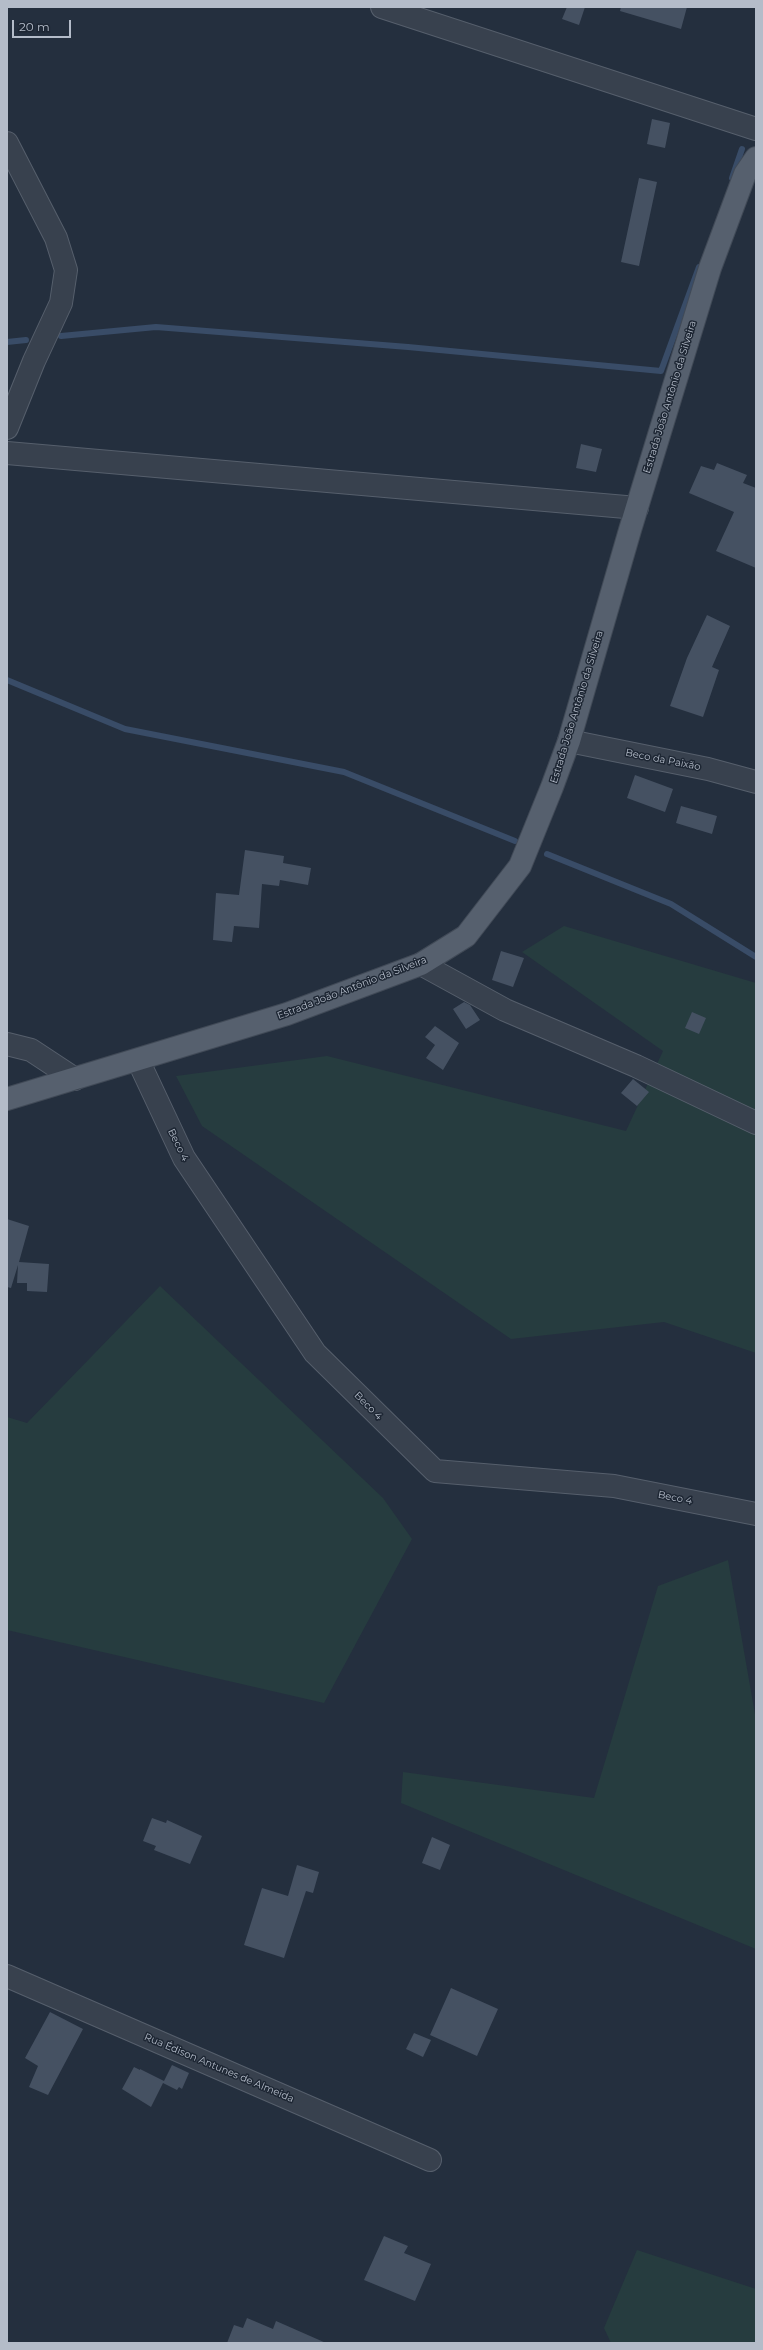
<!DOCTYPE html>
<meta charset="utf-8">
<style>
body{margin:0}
#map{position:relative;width:763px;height:2350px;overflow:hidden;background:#242f3e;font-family:Montserrat,sans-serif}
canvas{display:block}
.frame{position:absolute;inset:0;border:8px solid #b4bcc9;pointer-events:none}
.scale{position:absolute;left:12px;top:20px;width:59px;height:18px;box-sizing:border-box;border:2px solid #b4bcc9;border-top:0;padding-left:5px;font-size:12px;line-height:14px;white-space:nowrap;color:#b4bcc9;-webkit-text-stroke:3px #1d2633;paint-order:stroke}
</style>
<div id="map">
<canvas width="763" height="2350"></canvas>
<div class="frame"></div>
<div class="scale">20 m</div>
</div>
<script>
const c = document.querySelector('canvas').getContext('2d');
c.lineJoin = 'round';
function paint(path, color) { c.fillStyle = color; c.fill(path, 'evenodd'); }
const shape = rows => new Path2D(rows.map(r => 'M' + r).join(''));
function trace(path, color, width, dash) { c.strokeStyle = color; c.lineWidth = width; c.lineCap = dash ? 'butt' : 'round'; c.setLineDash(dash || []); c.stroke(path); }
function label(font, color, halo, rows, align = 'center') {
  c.font = font + ' Montserrat,sans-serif'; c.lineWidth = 3; c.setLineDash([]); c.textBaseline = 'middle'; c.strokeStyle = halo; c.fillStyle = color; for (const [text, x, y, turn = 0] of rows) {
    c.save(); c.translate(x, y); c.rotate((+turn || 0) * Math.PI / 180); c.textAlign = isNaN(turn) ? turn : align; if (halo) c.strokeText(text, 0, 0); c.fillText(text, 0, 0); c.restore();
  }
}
paint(shape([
 [564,926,756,983,756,1353,664,1322,511,1339,202,1126,176,1076,327,1056,626,1131,663,1051,522,952],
 [160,1286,383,1498,412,1539,324,1703,7,1630,7,1417,27,1423],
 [728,1560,756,1720,756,1949,401,1803,403,1772,594,1798,658,1586],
 [637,2250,756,2289,756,2343,611,2343,604,2328]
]), '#263c3f');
trace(shape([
 [732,178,742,149],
 [61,336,156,327,408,347,661,371,699,267],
 [7,342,26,340],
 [7,680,125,729,344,772,515,841],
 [547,854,671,904,756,957]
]), '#394c67', 6);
paint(shape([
 [567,7,585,7,579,25,562,19],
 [621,7,687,7,681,29,620,11],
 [652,119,670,123,665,148,647,144],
 [639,178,657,182,639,266,621,262],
 [581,444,602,449,596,472,576,468],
 [717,463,747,475,743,483,756,488,756,568,716,551,734,512,689,493,701,466,714,470],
 [707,615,730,626,712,667,719,670,703,717,670,706,687,658],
 [635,775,673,789,665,812,627,798],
 [681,806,717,816,712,834,676,823],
 [245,850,284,856,283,863,311,868,308,885,280,880,279,886,262,884,259,928,234,926,232,942,213,940,216,893,239,895],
 [501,951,524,958,513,987,492,980],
 [464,1002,470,1005,480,1020,466,1029,453,1009],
 [692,1012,706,1018,699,1034,685,1028],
 [435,1026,459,1043,443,1070,426,1058,435,1045,425,1037],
 [633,1079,649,1092,637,1106,621,1093],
 [7,1219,29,1226,19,1262,49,1264,47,1292,27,1291,27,1283,17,1283,18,1265,11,1288,7,1287],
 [152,1818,166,1823,167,1820,202,1836,190,1864,154,1850,156,1846,143,1841],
 [432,1837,450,1845,440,1870,422,1863],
 [297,1865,319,1872,313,1893,306,1891,284,1958,244,1945,262,1888,288,1896],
 [451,1988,498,2009,477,2056,430,2035],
 [50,2012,83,2029,48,2095,29,2087,38,2066,25,2058],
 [414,2033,431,2040,423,2057,406,2049],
 [172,2065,189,2073,182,2089,179,2087,177,2090,163,2083],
 [134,2067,140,2070,140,2069,164,2081,151,2107,122,2089],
 [384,2236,408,2246,404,2253,431,2264,415,2301,364,2280],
 [247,2318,273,2329,276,2321,326,2343,227,2343,234,2325,243,2328]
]), '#455162');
const minor = shape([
 [382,7,756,129],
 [7,143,56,238,66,270,61,303,34,361,7,428],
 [7,453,637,508],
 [569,741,708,769,756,782],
 [421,964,505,1010,636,1066,756,1123],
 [7,1044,31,1050,75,1079],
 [138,1060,184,1158,315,1353,435,1471,614,1486,756,1514],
 [7,1976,430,2160]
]);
const major = shape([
 [7,1099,287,1014,421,964,466,936,520,866,552,787,569,741,630,530,710,268,745,174,756,158]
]);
trace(minor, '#565f6c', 24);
trace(major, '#414a57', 24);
trace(minor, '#38414e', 22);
trace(major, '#56606e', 22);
label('10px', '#b4bcc9', '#1d2633', [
 ["Estrada João Antônio da Silveira",670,397,-73],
 ["Estrada João Antônio da Silveira",577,707,-73],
 ["Beco da Paixão",663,760,11],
 ["Estrada João Antônio da Silveira",352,988,-21],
 ["Beco 4",178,1145,64],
 ["Beco 4",368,1406,45],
 ["Beco 4",675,1498,11],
 ["Rua Édison Antunes de Almeida",219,2068,23]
]);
</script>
